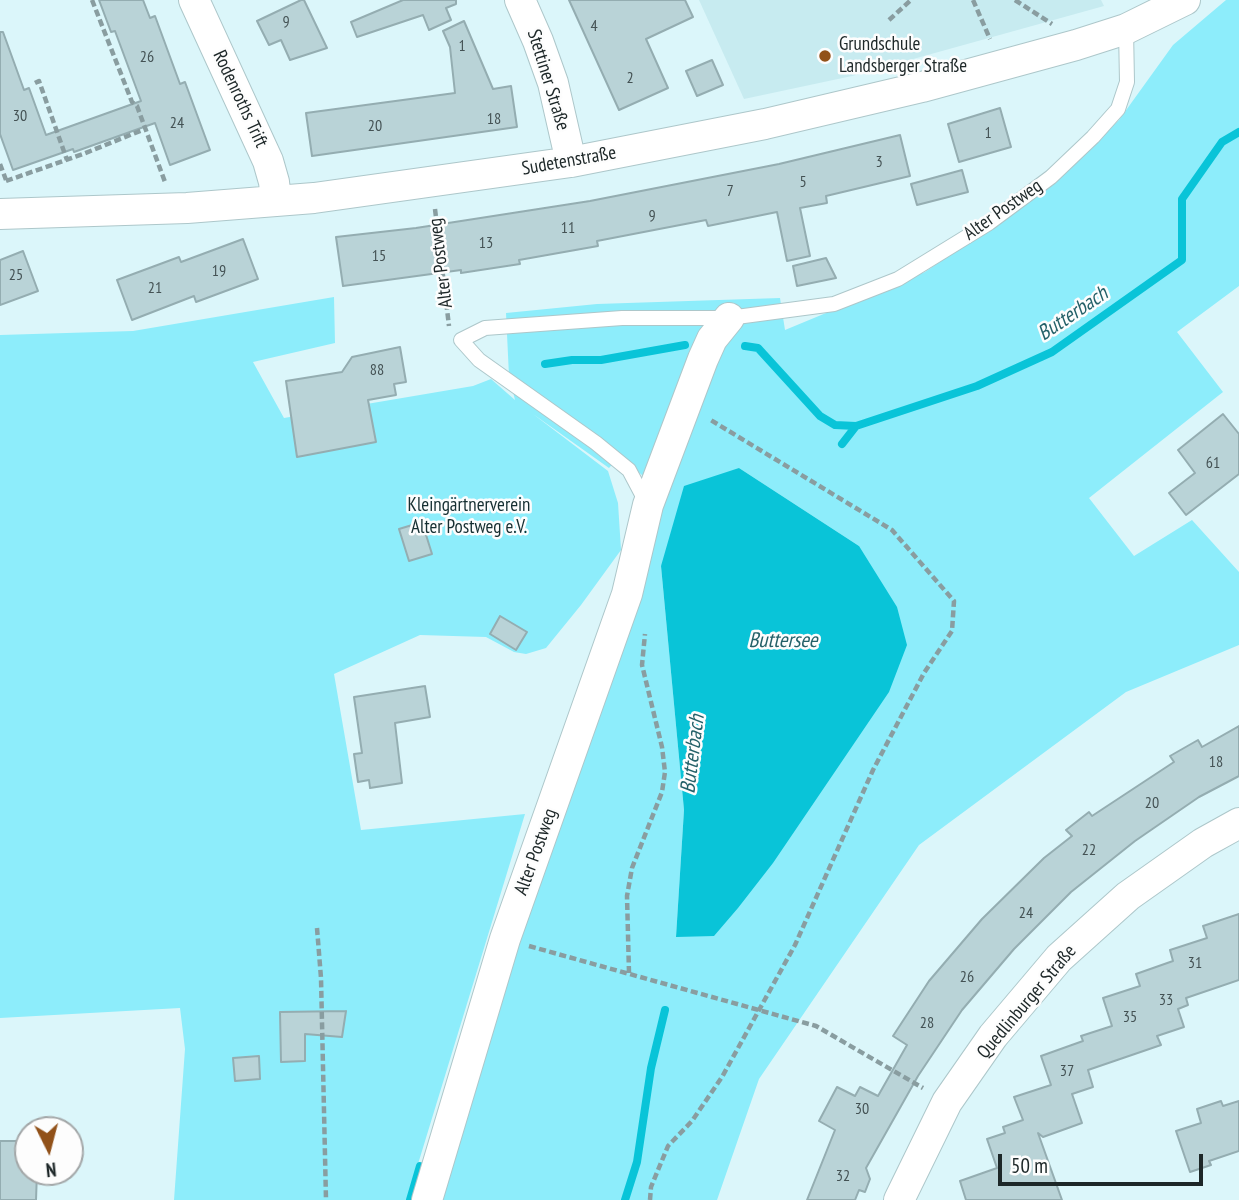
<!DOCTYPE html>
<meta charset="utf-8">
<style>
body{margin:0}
#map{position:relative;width:1239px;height:1200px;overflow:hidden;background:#dbf6fa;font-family:"PT Sans Narrow",sans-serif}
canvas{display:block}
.north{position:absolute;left:14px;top:1116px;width:70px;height:70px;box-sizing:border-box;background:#fdfdfd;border:2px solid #a3a7a8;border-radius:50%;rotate:174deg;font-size:19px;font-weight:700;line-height:28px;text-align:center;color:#1d2728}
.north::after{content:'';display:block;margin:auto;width:24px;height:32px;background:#915119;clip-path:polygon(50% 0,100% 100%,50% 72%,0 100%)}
.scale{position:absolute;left:998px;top:1154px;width:205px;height:32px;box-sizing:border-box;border:4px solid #1d2728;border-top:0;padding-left:9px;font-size:21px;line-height:24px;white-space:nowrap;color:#1d2728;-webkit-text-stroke:5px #fdfdfd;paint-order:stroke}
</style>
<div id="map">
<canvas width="1239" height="1200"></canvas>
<div class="north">N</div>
<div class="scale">50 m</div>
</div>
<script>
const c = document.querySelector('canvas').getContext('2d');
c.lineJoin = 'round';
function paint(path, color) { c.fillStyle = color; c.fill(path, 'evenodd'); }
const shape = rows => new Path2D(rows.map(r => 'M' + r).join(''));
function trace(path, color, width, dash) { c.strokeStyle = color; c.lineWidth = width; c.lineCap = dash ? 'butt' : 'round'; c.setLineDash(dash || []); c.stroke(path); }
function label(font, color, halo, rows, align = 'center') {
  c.font = font + ' "PT Sans Narrow",sans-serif'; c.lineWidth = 5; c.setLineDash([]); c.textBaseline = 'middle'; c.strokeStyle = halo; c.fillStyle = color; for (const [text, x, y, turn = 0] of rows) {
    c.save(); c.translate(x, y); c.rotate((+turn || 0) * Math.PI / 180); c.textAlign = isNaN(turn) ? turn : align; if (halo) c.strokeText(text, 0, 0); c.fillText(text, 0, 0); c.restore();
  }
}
paint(shape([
 [699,0,1101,0,1104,6,852,76,744,99]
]), '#c7ebf0');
paint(shape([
 [1226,0,1239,0,1239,286,1177,332,1223,392,1089,498,1134,556,1192,520,1239,572,1239,645,1126,692,919,845,759,1079,717,1200,442,1200,517,925,665,495,620,456,609,468,533,414,608,471,618,503,621,550,581,605,546,648,526,654,514,652,486,637,420,635,334,674,361,830,525,814,407,1200,174,1200,185,1049,180,1008,0,1018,0,335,133,331,334,297,335,343,253,362,284,418,473,386,491,379,515,400,509,376,506,313,597,304,780,298,785,330,925,272,1054,184,1119,120,1173,45],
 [739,468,859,546,676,937,684,810,661,566]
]), '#8dedfb');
paint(shape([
 [739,468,859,546,897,607,907,645,889,692,773,863,738,908,714,936,676,937,684,810,661,566,684,486]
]), '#09c4d8');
trace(shape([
 [745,346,758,348,820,416,835,425,856,426],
 [545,364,572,360,601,360,685,345],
 [842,444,856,426,977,386,1052,352,1182,260,1182,199,1222,142,1239,132],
 [410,1200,420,1166],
 [625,1200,637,1162,651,1068,665,1010]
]), '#09c4d8', 8);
const building = shape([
 [99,0,143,0,150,18,155,16,180,84,185,82,210,150,170,165,155,123,74,152,73,149,13,170,0,134,0,32,3,32,24,90,29,88,46,135,141,101,115,31,111,32,99,0],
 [301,0,304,0,327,48,290,60,281,40,269,45,257,21,301,0],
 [403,0,456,0,456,4,446,8,451,20,429,30,423,15,357,37,351,22,403,0],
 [569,0,685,0,693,17,646,39,668,88,619,110,569,0],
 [464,21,493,89,511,86,517,127,312,156,306,113,455,93,450,47,443,31,464,21],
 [712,60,723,85,697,96,686,71,712,60],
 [1000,108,1011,147,959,162,948,124,1000,108],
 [900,135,910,176,826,196,827,203,800,208,810,256,787,261,777,212,708,226,706,220,597,241,598,246,519,260,520,264,461,273,461,270,343,286,336,237,416,228,590,201,779,164,900,135],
 [962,170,968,192,917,205,911,184,962,170],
 [243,239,258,279,196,302,194,296,132,320,117,280,179,257,181,262,243,239],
 [23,251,38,291,0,305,0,260,23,251],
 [826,258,836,278,797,286,793,266,826,258],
 [400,347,406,382,394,384,396,395,368,400,376,442,297,457,286,381,342,372,352,357,400,347],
 [1223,414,1239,434,1239,474,1186,515,1169,493,1195,473,1178,450,1223,414],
 [422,522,432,554,409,561,399,529,422,522],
 [500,616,527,632,516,650,490,634,500,616],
 [425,686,430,717,395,723,402,783,370,788,369,780,358,782,354,754,362,753,354,697,425,686],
 [1239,726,1239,776,1199,797,1135,841,1071,892,1014,949,962,1010,918,1076,866,1168,870,1179,865,1192,859,1190,855,1200,807,1200,835,1130,819,1121,837,1087,855,1096,860,1087,878,1096,907,1045,893,1036,929,981,982,919,1044,858,1072,836,1066,830,1089,812,1092,816,1174,762,1170,756,1198,740,1202,747,1239,726],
 [1239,914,1239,980,1186,998,1188,1005,1178,1009,1184,1027,1157,1036,1161,1045,1088,1070,1093,1087,1072,1094,1082,1123,1043,1137,1038,1133,1062,1200,966,1200,960,1181,997,1168,987,1139,1005,1133,1003,1127,1023,1120,1014,1097,1051,1085,1041,1056,1083,1041,1081,1036,1112,1026,1103,998,1140,986,1136,974,1173,961,1170,950,1207,938,1203,926,1239,914],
 [346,1011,342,1037,305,1034,305,1061,281,1062,280,1012,346,1011],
 [259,1056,260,1079,235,1081,233,1058,259,1056],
 [1221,1101,1223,1106,1239,1101,1239,1151,1209,1161,1211,1165,1190,1172,1176,1131,1201,1123,1197,1109,1221,1101],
 [0,1141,28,1141,28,1172,37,1172,36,1200,0,1200,0,1141]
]);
paint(building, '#b9d3d7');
trace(building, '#94adb1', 2);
const service = shape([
 [647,504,629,470,596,443,479,360,461,340,485,328,622,318,729,318,834,304,898,279,989,223,1051,177,1093,137,1118,109,1127,82,1126,29]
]);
const minor = shape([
 [194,0,268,161,274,182,276,201],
 [520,0,538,41,553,83,571,162],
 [0,214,187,208,314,198,571,162,765,124,922,87,1076,45,1126,29,1185,0],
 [427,1200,505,939,627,594,648,505,703,359,712,339,729,318],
 [899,1200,947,1102,993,1036,1059,958,1128,896,1203,843,1239,823]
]);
trace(service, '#adc7ca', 16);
trace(minor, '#adc7ca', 32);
trace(shape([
 [92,0,132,102,137,106,165,182],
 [973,0,990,39],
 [1015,0,1052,24],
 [889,20,911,0],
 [35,83,39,81,67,160],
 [0,164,6,180],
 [6,181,83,154,145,129],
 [435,209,449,326],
 [317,928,321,978,326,1200],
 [529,946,816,1026,923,1088],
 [629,973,627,896,632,868,662,792,665,772,662,747,642,665,645,634],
 [650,1200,651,1187,668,1146,692,1121,722,1077,795,945,873,770,924,673,952,631,954,601,892,530,709,419]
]), '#899da0', 4.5, [7, 3.5]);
trace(service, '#fff', 14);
trace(minor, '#fff', 30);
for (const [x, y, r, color] of [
 [825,56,7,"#915119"]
]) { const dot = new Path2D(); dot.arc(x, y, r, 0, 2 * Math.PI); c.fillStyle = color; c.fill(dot); trace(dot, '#fdfdfd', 2.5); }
label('16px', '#445254', null, [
 ["9",286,22],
 ["4",594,26],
 ["1",462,46],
 ["26",147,57],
 ["2",630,78],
 ["30",20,116],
 ["18",494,119],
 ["24",177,123],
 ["20",375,126],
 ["1",988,133],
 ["3",879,162],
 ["5",803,182],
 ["7",730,191],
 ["9",652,216],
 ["11",568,228],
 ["13",486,243],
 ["15",379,256],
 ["19",219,271],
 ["25",16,275],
 ["21",155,288],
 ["88",377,370],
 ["61",1213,463],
 ["18",1216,762],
 ["20",1152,803],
 ["22",1089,850],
 ["24",1026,913],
 ["31",1195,963],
 ["26",967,977],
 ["33",1166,1000],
 ["35",1130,1017],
 ["28",927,1023],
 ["37",1067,1071],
 ["30",862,1109],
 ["32",843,1176]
]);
label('19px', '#1d2728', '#fdfdfd', [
 ["Grundschule",839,45],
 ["Landsberger Straße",839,67]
], 'left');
label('19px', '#1d2728', '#fdfdfd', [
 ["Stettiner Straße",548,80,73],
 ["Rodenroths Trift",240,99,65],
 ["Sudetenstraße",569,161,-10],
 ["Alter Postweg",1003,210,-35],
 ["Alter Postweg",441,263,-97],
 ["Alter Postweg",536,852,-70],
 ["Quedlinburger Straße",1027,1002,-50]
]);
label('19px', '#162f32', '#fdfdfd', [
 ["Kleingärtnerverein",469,506],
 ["Alter Postweg e.V.",469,528]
]);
label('italic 21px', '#246169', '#fdfdfd', [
 ["Butterbach",1073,314,-34],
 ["Buttersee",783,641],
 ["Butterbach",693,754,-83]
]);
</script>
